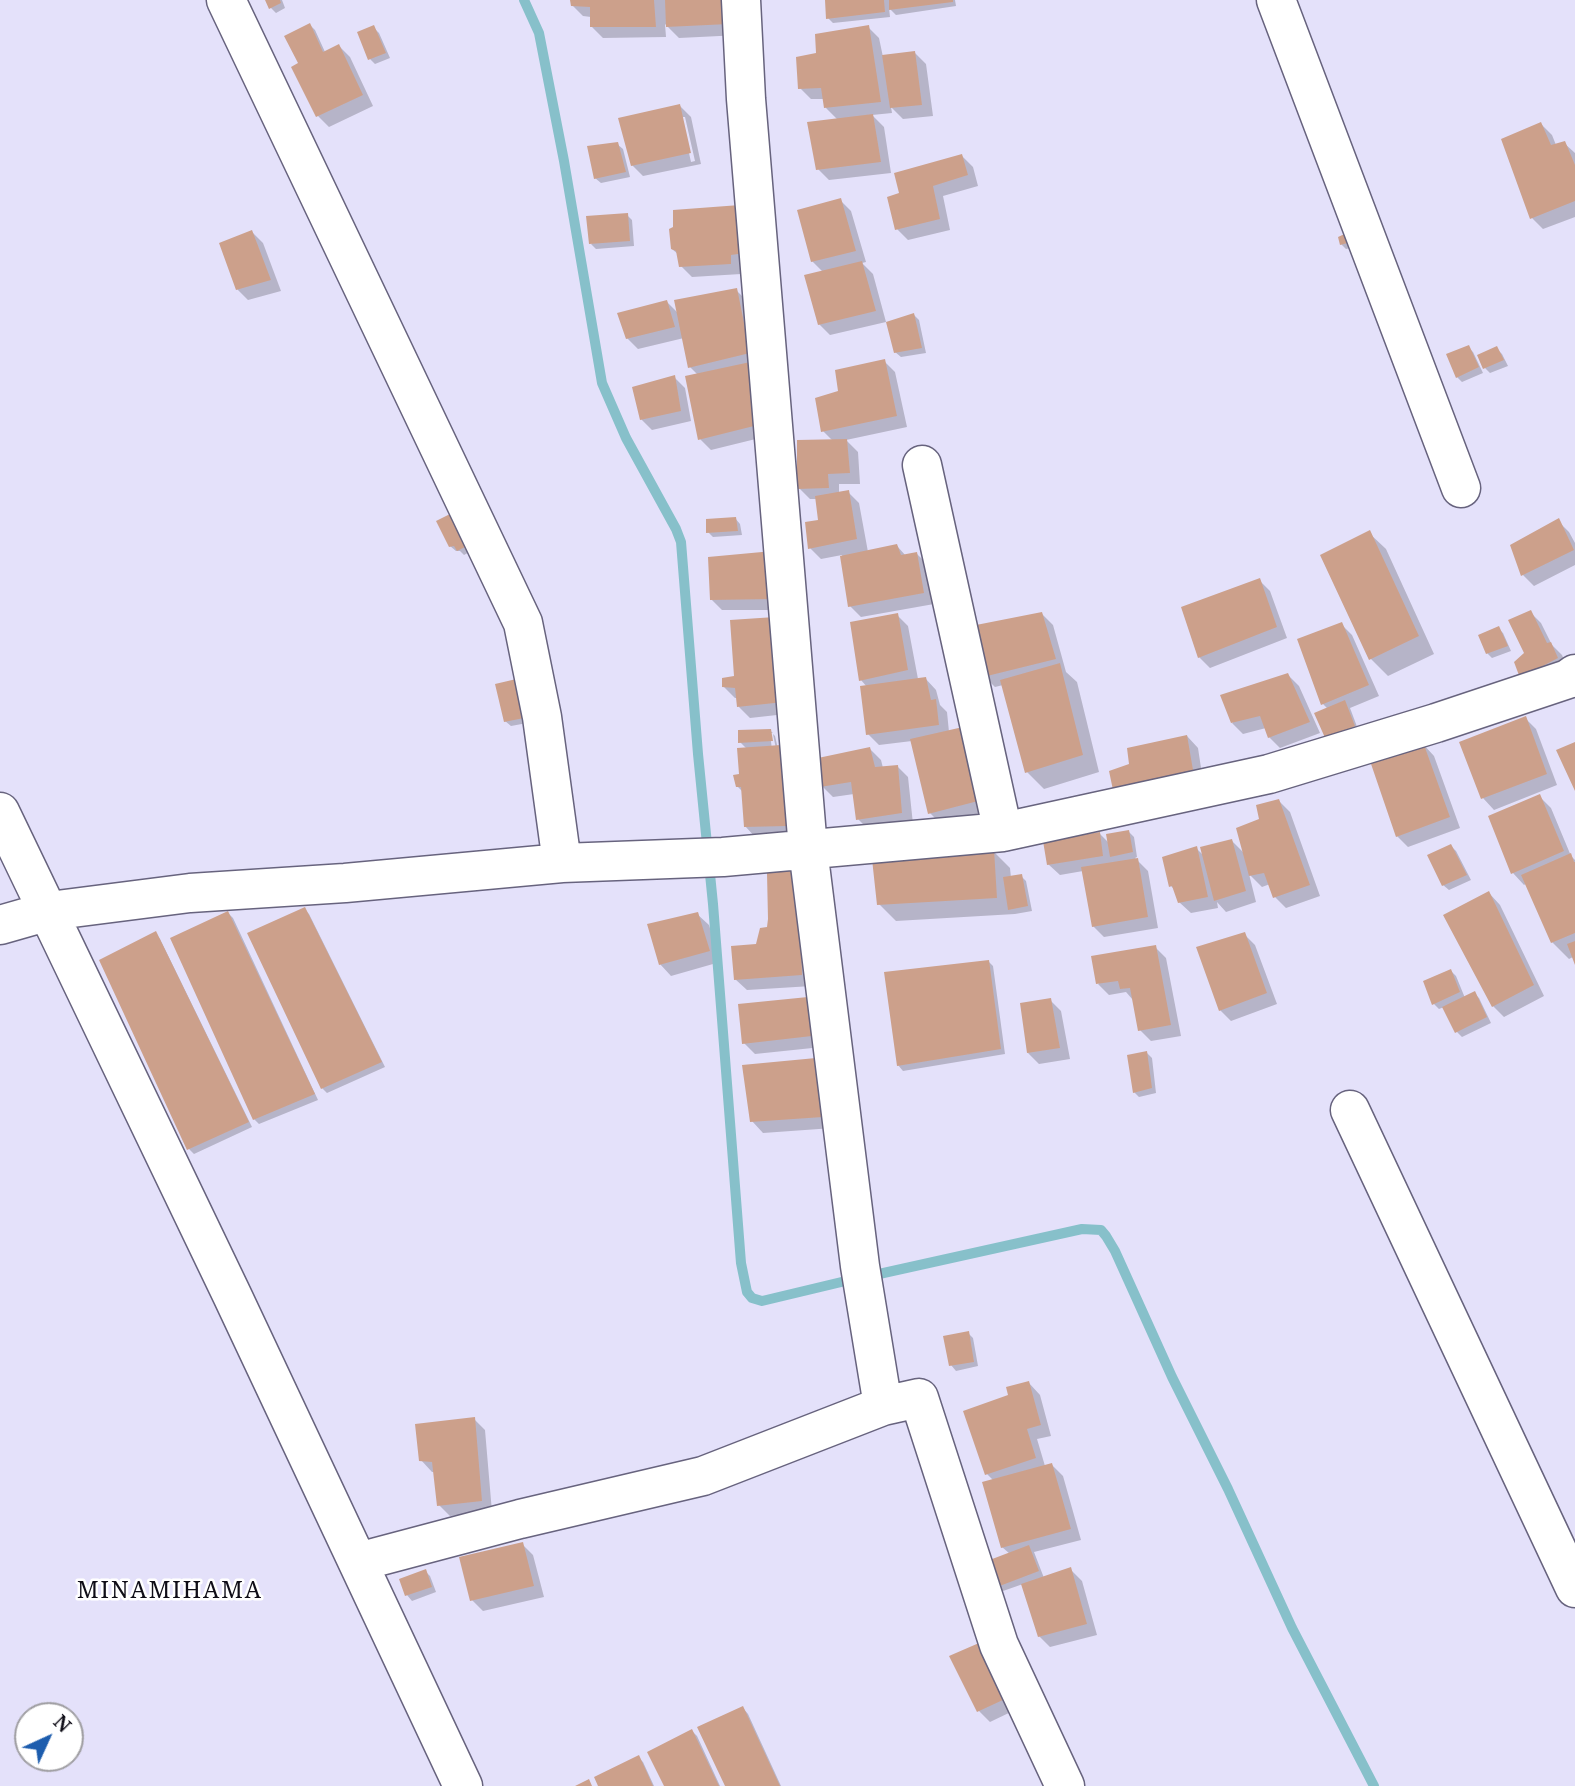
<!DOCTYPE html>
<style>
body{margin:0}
#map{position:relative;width:1575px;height:1786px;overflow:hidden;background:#e4e1fa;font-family:"Noto Serif",serif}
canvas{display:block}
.north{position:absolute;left:14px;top:1702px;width:70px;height:70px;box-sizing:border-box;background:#fff;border:2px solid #9f9ea2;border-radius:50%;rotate:45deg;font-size:19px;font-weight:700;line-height:28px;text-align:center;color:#0f0d17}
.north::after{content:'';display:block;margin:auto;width:24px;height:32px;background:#1d5dae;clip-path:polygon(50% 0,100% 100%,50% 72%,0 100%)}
</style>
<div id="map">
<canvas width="1575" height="1786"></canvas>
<div class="north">N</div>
</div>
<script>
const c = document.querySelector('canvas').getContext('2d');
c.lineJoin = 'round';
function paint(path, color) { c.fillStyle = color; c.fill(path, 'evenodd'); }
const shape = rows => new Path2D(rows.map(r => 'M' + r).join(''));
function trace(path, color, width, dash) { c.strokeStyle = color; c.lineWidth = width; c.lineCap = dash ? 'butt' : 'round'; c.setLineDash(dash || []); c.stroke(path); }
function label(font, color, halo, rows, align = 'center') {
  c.font = font + ' "Noto Serif",serif'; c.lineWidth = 5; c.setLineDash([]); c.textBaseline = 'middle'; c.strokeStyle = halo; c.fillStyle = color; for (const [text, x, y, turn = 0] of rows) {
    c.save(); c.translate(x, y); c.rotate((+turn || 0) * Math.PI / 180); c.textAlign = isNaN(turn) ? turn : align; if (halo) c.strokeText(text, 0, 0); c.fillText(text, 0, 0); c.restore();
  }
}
paint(shape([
 [267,0,282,0,285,8,276,13,271,8],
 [572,0,737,0,740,35,679,38,665,24,666,37,603,38,592,27,591,17,583,16,572,5],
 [827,0,955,0,956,6,896,15,889,8,890,17,833,23,828,18],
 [310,25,315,30,325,52,339,46,350,57,373,106,329,127,318,116,293,68,301,64],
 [868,27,879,38,883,57,915,53,926,64,933,116,903,119,891,107,892,113,872,115,884,127,891,173,829,180,818,169,838,120,826,108,824,99,811,99,800,88,818,54],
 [374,28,379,33,390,58,375,64,370,59],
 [680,106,691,117,701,164,643,176,632,165],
 [681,117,685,117,695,161,691,162],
 [1541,124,1552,135,1556,145,1564,143,1575,153,1575,217,1543,229,1532,218],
 [617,144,623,149,630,177,601,183,595,178],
 [962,156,973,167,978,186,943,196,950,230,908,240,897,229,901,194],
 [840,200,851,211,866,262,862,263,873,274,886,322,830,335,819,324,823,272,812,261],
 [740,207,741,274,692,277,681,266,679,255,672,249],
 [627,215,632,220,634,246,596,249,591,244],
 [252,232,263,243,281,291,248,300,237,289],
 [1340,238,1359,246,1346,249,1341,244],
 [736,290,747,301,772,435,711,450,700,439,698,375,690,367,684,338,638,349,627,338,667,302,679,314],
 [914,315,919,320,926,353,901,357,895,352],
 [1468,347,1473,352,1483,373,1462,382,1457,377],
 [1497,349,1502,354,1508,366,1490,373,1485,368],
 [884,361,895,372,907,427,846,440,858,452,860,484,839,484,839,494,848,492,859,503,868,552,897,546,906,556,917,554,928,565,934,604,861,617,850,606,842,555,821,559,810,548,820,522,817,499,810,499,799,488,833,441,823,431,840,392],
 [674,377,685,388,691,421,652,430,641,419],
 [735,518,740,524,742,535,713,537,708,532],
 [1558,521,1569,532,1575,543,1575,565,1534,586,1523,575],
 [438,522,477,548,464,555,460,551,456,551,450,546],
 [1369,533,1386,549,1434,654,1388,676,1371,659,1322,556],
 [710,559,786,610,722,610,711,599],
 [1259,580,1270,591,1287,638,1210,668,1199,657],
 [1530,612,1541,623,1552,645,1562,655,1568,670,1533,688,1526,654],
 [1042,614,1053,625,1066,672,1077,682,1099,772,1044,789,1027,772,1003,685,995,687,984,676],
 [897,615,908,626,918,679,925,678,936,690,940,705,947,712,949,732,992,811,941,824,930,813,912,741,879,745,868,734,867,687,861,680],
 [1341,624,1352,635,1379,696,1350,708,1359,732,1332,744,1328,709,1323,704],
 [1498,628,1503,633,1511,651,1492,658,1487,653],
 [1288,675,1299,686,1320,733,1280,748,1269,737,1266,728,1243,734,1232,723],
 [736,678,795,713,750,718,739,707,738,698,735,698,724,687],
 [497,685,538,721,511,726,505,721],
 [1525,718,1536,729,1557,785,1494,810,1483,798,1461,743],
 [770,731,773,733,770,733,772,750,776,749,773,734,775,736,798,836,756,838,745,826,743,792,737,786,747,749,740,742],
 [1187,736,1198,748,1203,781,1162,791,1130,765],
 [1423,744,1434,756,1460,828,1408,847,1397,836],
 [870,749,881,760,883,768,897,766,908,777,913,824,869,830,858,819,854,794,833,797,822,786],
 [1540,797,1551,808,1571,856,1575,860,1575,961,1573,957,1569,959,1552,942,1527,883,1524,885,1513,873,1490,817],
 [1279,801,1290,812,1320,896,1286,908,1275,897,1270,884,1262,887,1249,874,1256,902,1226,912,1217,902,1218,908,1191,913,1179,902,1175,890,1171,886,1196,848,1204,856,1232,841,1244,853,1261,820],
 [1128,831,1134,837,1137,857,1135,858,1148,871,1158,928,1104,937,1093,926,1083,871,1060,875,1048,864,1100,834,1109,843],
 [1451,846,1456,851,1471,880,1449,890,1443,885],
 [993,851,1010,868,1011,878,1021,876,1026,881,1032,911,1015,914,896,921,879,904],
 [810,883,812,986,747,990,735,979,768,929],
 [1489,893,1500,905,1544,996,1504,1017,1493,1006],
 [304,909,309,914,385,1067,327,1093,322,1088],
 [228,913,233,918,318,1100,259,1124,254,1119],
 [697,914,709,925,720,962,671,976,660,964],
 [155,933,160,939,252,1127,194,1154,189,1149],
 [1244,934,1255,945,1277,1004,1231,1021,1220,1010],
 [1155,947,1166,958,1181,1036,1151,1041,1140,1030,1133,1000,1126,992,1109,995,1098,984],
 [988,961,993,966,1005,1054,903,1071,898,1065],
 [1451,971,1456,976,1465,998,1474,993,1479,998,1491,1023,1462,1037,1457,1032,1444,1007,1439,1009,1434,1004],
 [808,999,822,1047,755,1054,744,1043],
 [1050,1000,1061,1011,1070,1059,1039,1064,1028,1053],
 [1147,1053,1152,1058,1156,1093,1139,1097,1134,1092],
 [815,1060,833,1128,763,1133,752,1121],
 [968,1333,973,1338,978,1366,956,1371,951,1365],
 [1029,1383,1040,1395,1051,1436,1037,1439,1045,1466,1052,1465,1063,1476,1081,1540,1034,1552,1044,1578,1070,1569,1082,1581,1097,1635,1050,1647,1039,1636,1023,1584,1003,1591,998,1586,1010,1554,1002,1547,993,1480,987,1474,1010,1396],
 [474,1419,485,1430,492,1512,450,1516,439,1505,435,1472,432,1472,421,1460],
 [522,1544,533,1555,544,1597,483,1611,472,1600],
 [425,1571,430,1576,436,1592,412,1601,407,1595,401,1580],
 [979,1645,1015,1710,990,1722,979,1711],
 [743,1708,748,1714,781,1786,727,1786],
 [692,1731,697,1736,720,1786,665,1786],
 [638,1757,643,1762,654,1786,600,1786]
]), '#0003');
trace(shape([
 [524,0,539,33,564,161,602,383,626,438,676,529,681,542,698,754,713,904,741,1263,747,1292,752,1298,762,1301,854,1279],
 [870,1276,1082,1229,1101,1230,1106,1236,1115,1251,1172,1377,1228,1489,1292,1628,1374,1786]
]), '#87c0ca', 10);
paint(shape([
 [265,0,280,0,281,3,269,9],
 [570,0,654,0,656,27,590,27,590,7,571,6],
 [665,0,728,0,729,24,666,27],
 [825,0,884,0,885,12,826,19],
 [889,0,953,0,953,2,889,10],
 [310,23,323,52,339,44,363,95,316,117,291,67,298,63,284,36],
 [374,25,386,53,368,60,357,32],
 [869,25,881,102,824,108,821,88,798,89,796,57,816,53,815,34],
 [915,51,922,105,890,108,882,55],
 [680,104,691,153,631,166,618,118],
 [873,114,881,162,816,170,807,122],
 [1541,122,1551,145,1565,141,1575,165,1575,201,1530,219,1501,139],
 [618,142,626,172,594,179,587,146],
 [962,154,968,175,933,186,940,219,895,230,887,197,899,193,894,173],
 [841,198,856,251,811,262,797,210],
 [740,205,745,253,731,255,731,264,679,267,676,251,671,249,669,229,673,227,673,210],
 [628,213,630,241,589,244,586,216],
 [252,230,271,280,236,290,219,243],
 [1351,231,1355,241,1340,245,1338,237],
 [862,261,876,311,818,325,804,275],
 [737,288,750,353,688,368,674,300],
 [667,300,675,327,626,339,617,313],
 [914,313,922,348,894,353,886,322],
 [1469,345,1479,367,1456,378,1446,354],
 [1497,346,1504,360,1483,369,1477,355],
 [885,359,897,416,821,432,815,398,838,391,835,370],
 [755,361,762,424,698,440,685,376],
 [675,375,681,411,640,420,632,387],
 [847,439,850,473,828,474,829,488,797,489,797,440],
 [849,490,857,539,808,549,805,522,818,520,815,496],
 [456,511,473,543,457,551,454,546,449,547,436,521],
 [736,517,738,531,706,533,706,519],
 [1559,518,1574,550,1521,576,1510,545],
 [1370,530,1419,636,1369,660,1320,555],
 [897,544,901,555,917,552,924,593,848,607,840,556],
 [773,551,775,599,710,600,708,557],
 [1260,578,1277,627,1198,658,1181,607],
 [1531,610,1547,643,1551,642,1558,658,1520,678,1514,662,1524,653,1508,620],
 [1042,612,1056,659,983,677,971,626],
 [898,613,908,670,859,681,850,622],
 [775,617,784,702,737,707,735,688,722,687,722,678,734,676,730,620],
 [1342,622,1369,685,1321,705,1297,639],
 [1499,626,1508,646,1486,654,1478,635],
 [1060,663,1083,755,1025,773,1000,680],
 [1288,673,1310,722,1268,738,1260,716,1231,723,1220,695],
 [525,677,534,716,504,722,495,684],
 [926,677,931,700,936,699,939,725,866,735,860,686],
 [1345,700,1355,726,1326,740,1314,713],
 [1526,716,1547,774,1481,799,1459,742],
 [963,727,982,800,928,814,910,739],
 [771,729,773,741,738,743,738,730],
 [1187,735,1193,770,1152,780,1154,791,1113,790,1109,771,1129,764,1127,748],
 [1423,742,1450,817,1396,837,1370,761],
 [1575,742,1575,791,1556,750],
 [781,745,788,826,744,827,741,787,736,787,733,775,739,774,737,748],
 [870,747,875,767,898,765,902,813,856,820,851,782,820,787,818,758],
 [1540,794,1564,851,1511,874,1488,816],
 [1279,799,1310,885,1273,898,1264,873,1249,876,1236,828,1259,819,1256,805],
 [1129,830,1133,852,1110,857,1106,834],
 [1100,832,1103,856,1047,865,1043,841],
 [1232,839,1246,891,1214,901,1200,847],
 [1451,844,1467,875,1442,886,1427,855],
 [1197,846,1208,897,1178,903,1172,886,1169,887,1162,857],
 [994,849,997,898,877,905,872,859],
 [1571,853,1574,862,1575,862,1575,933,1551,943,1521,875],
 [1138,858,1148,917,1092,927,1081,867],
 [799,870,802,975,734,980,731,946,756,944,760,928,767,927,768,919,767,873],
 [1022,874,1028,906,1008,910,1003,877],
 [1489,891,1534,985,1492,1007,1443,915],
 [305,907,382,1062,321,1089,247,933],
 [228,911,315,1094,253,1120,170,938],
 [698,912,710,951,659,965,647,924],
 [156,931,249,1122,187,1150,99,960],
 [1245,932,1267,993,1219,1011,1196,947],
 [1575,941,1575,965,1567,944],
 [1156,945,1171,1025,1138,1031,1130,988,1120,989,1118,981,1096,984,1091,956],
 [989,960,1001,1049,897,1066,884,972],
 [1451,969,1460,992,1432,1005,1423,981],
 [1475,991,1487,1017,1455,1033,1442,1007],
 [808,997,812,1036,742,1044,738,1004],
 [1051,998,1060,1048,1027,1053,1020,1003],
 [1147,1051,1152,1088,1133,1093,1127,1055],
 [816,1058,823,1117,750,1122,742,1065],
 [969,1331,974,1362,949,1366,943,1336],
 [1029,1381,1041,1425,1027,1429,1036,1458,985,1475,963,1411,1008,1395,1006,1387],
 [475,1417,482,1501,437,1506,432,1462,419,1461,415,1424],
 [1052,1463,1071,1529,1001,1548,982,1482],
 [523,1542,534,1586,470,1601,459,1557],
 [1029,1545,1039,1571,997,1587,987,1561],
 [1071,1567,1087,1624,1038,1637,1021,1584],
 [426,1569,432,1587,405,1596,399,1579],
 [979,1643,1005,1699,977,1712,949,1656],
 [743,1706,780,1786,725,1786,697,1727],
 [692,1729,719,1786,664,1786,647,1752],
 [639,1755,653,1786,598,1786,594,1777],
 [589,1779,592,1786,575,1786]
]), '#cca08b');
const street = shape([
 [226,0,523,623,542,717,562,863],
 [741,0,746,99,808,849,860,1266,883,1406],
 [1276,0,1461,488],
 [922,465,1003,832],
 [0,812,232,1295,463,1786],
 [0,925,49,911,190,893,345,883,562,863,723,857,1003,832,1269,774,1436,723,1568,679,1575,674],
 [1350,1110,1575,1588],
 [358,1562,520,1519,703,1476,883,1406,919,1398,999,1645,1065,1786]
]);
trace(street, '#67637e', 41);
trace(street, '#fff', 38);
c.letterSpacing = '2px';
label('23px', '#0f0d17', '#fff', [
 ["MINAMIHAMA",170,1591]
]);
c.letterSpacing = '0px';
</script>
